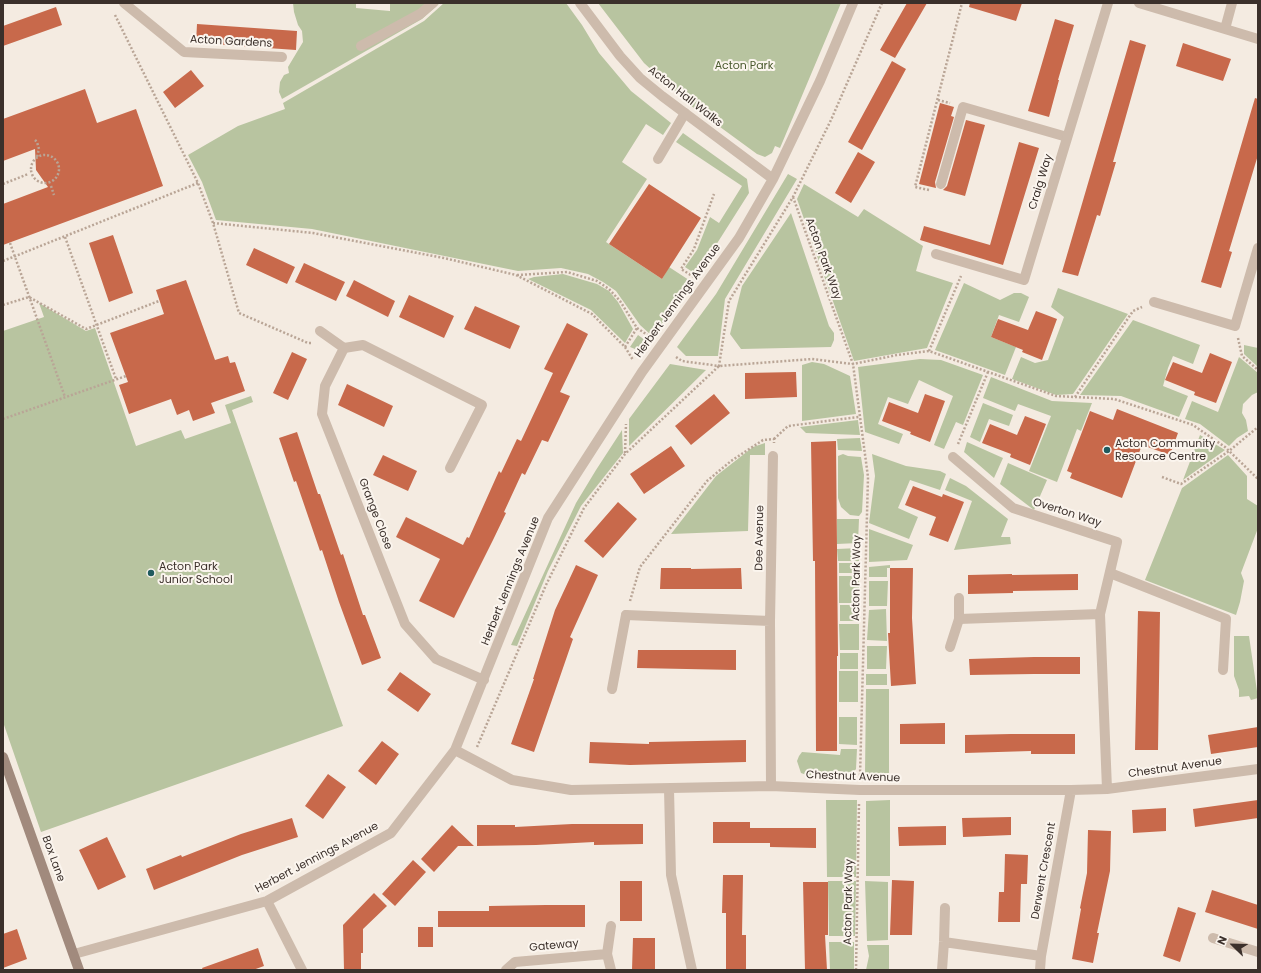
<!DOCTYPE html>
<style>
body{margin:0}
#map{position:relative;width:1261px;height:973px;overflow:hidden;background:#f4ebe1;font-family:Poppins,sans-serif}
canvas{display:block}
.frame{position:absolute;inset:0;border:4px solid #3b302b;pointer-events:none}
.north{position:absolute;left:1213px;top:925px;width:40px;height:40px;-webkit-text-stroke:3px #fbf5ee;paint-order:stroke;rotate:293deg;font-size:11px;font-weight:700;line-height:16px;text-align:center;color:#3b302b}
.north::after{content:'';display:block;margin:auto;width:14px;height:18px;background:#3b302b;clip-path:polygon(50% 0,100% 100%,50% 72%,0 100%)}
</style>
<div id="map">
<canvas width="1261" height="973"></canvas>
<div class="frame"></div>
<div class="north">N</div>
</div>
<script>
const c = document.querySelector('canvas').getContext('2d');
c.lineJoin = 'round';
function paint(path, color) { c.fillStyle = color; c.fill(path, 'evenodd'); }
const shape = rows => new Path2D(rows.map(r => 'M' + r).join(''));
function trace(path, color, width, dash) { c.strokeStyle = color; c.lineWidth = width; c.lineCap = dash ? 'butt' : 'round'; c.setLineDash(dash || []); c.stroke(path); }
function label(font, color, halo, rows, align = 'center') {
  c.font = font + ' Poppins,sans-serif'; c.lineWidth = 4; c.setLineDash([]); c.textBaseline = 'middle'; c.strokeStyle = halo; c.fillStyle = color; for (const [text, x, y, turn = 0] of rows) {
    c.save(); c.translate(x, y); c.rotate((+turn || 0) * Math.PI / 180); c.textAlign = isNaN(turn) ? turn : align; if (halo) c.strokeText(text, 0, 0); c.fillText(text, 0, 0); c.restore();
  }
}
paint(shape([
 [293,3,356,3,356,8,390,11,390,3,440,3,422,19,282,99,279,92,280,82,284,75,289,73,288,67,303,42,302,31,298,25,294,12],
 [444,3,566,3,582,25,599,53,631,91,671,123,663,135,646,124,622,162,647,179,606,242,662,279,669,267,692,282,644,349,640,351,630,347,638,335,645,340,650,334,640,325,616,291,603,282,588,274,561,268,518,271,312,229,216,220,202,182,188,155,238,126,285,109,283,103,424,21],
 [598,3,841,3,780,148,775,146,772,153,765,157,757,154,690,105,644,63],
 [683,133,747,179,749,193,697,275,685,267,697,250,710,217,719,223,742,186,676,142],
 [788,174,797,179,725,299,718,356,686,356,677,347,716,294],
 [804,184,858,217,864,209,923,246,916,271,953,283,927,348,854,361,797,199],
 [791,213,829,326,834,333,834,340,831,347,741,349,730,334,742,286],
 [563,274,597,284,609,291,618,302,633,329,625,343,591,310,528,279,534,277],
 [964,283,1000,300,1014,293,1021,293,1029,297,1019,322,999,315,991,337,1016,347,1005,375,935,350],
 [1058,288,1128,314,1073,394,1056,395,1012,379,1021,357,1035,363,1048,360,1064,317,1051,307],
 [39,303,86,331,95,328,136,446,181,430,185,439,231,423,225,405,251,396,253,402,232,410,343,726,41,832,3,722,3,331,44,317],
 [1133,320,1200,345,1193,364,1173,356,1168,368,1163,386,1188,396,1179,417,1121,396,1080,395],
 [1244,345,1258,348,1258,367,1244,354],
 [1239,357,1258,373,1258,392,1252,395,1243,404,1242,413,1246,420,1248,431,1237,438,1229,446,1200,424,1185,419,1192,401,1218,412],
 [920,359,941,360,983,375,963,425,956,422,944,449,934,445,953,396,919,380,908,404,888,397,878,424,903,434,899,444,865,432,858,367],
 [812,362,824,364,850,376,856,414,802,421,802,365],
 [670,364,706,370,629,446,629,419],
 [991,377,1052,401,1092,403,1081,431,1077,429,1057,482,1029,471,1051,416,1018,404,1015,411,983,398],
 [983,403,1013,415,1009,426,989,419,980,442,970,437],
 [858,420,860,435,806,433,800,427],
 [622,430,623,453,581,506,548,571,517,646,511,645,576,503,596,470],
 [1200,435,1225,450,1183,480],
 [860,438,862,451,838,450,837,439],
 [967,442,1003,458,994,478,964,452],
 [765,443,765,455,750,455,748,531,671,534,716,476,753,447],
 [843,454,848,456,861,457,864,475,862,512,859,516,850,515,841,507,838,498,838,456],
 [872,454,906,466,940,471,946,474,940,490,910,480,898,508,918,517,909,539,869,523,875,476],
 [1228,455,1247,476,1247,499,1258,506,1258,528,1241,573,1244,581,1240,602,1236,615,1145,580,1182,488],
 [1008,463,1047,480,1034,510,1000,484],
 [950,478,966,486,1008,519,1001,537,1010,537,1011,544,954,550,972,501,945,490],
 [837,519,859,519,858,543,837,544],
 [869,529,913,545,907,560,869,562],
 [859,548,859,561,838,561,837,549],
 [839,563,860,563,860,573,839,573],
 [890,565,890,568,887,568,887,577,869,577,869,567],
 [839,576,859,576,859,603,839,603],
 [869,581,888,581,887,606,869,606],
 [840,605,858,605,859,621,840,621],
 [886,609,887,641,867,640,869,610],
 [839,624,859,624,859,650,840,650],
 [1234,636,1249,636,1258,698,1251,700,1249,696,1239,697,1239,690,1234,676],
 [867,646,887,646,886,669,867,669],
 [840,653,858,653,858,669,840,669],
 [839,671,858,671,858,702,839,702],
 [866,674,887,674,887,685,866,685],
 [866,689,889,689,889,773,865,774],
 [839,717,857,717,857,745,839,744],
 [841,749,857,749,856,769,852,774,825,775,818,779,801,773,797,761,799,756,802,752,840,755],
 [826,800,857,800,856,877,827,877],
 [890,800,890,876,866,876,866,801],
 [828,881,856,881,855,936,829,936],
 [865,881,888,882,888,940,867,941],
 [829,942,854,942,854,970,830,970],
 [867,945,889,945,889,970,866,970,869,956]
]), '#b8c4a0');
paint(shape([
 [907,3,927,3,895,58,880,50],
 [970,3,1022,3,1016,21,969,7],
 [56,7,62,25,3,46,3,26],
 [1055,19,1074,25,1058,80,1059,80,1049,117,1028,111],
 [197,24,297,31,296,50,196,43],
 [1130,40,1146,45,1113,162,1116,162,1100,216,1097,215,1078,276,1062,272],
 [1183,43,1231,59,1223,81,1176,66],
 [892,61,906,69,862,150,848,142],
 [191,70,204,86,175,108,163,92],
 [85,89,97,123,136,109,163,186,3,245,3,204,48,187,36,170,35,149,3,161,3,119],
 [1255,98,1258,99,1258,155,1229,251,1232,252,1221,288,1201,282],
 [940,103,954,107,951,116,954,117,935,182,936,188,919,184],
 [966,120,985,125,965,196,943,190,947,186],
 [1019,142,1039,148,1003,265,920,240,924,226,990,245],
 [858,152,875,162,851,203,835,193],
 [649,184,701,218,662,279,609,244],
 [113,235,133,293,109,302,89,243],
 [254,248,295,267,287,284,246,265],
 [304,263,345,282,336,301,295,282],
 [186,280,215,360,228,356,230,363,235,362,245,391,211,403,215,413,193,421,189,410,177,415,171,399,129,414,119,385,128,382,110,333,164,314,156,290],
 [354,280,395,301,388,317,346,296],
 [409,295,454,316,444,338,399,317],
 [475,306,520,326,510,349,464,329],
 [1036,311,1057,319,1042,360,1022,352,1023,350,991,337,998,319,1028,330],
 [567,323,588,334,560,392,570,396,548,442,542,440,525,475,522,473,504,512,506,513,493,540,454,618,419,601,440,559,396,537,406,517,463,545,467,537,469,538,499,471,501,473,517,439,521,441,553,373,544,369],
 [292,352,307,359,288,400,273,393],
 [1210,353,1232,362,1216,403,1194,395,1195,392,1165,380,1173,362,1202,373],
 [796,372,797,397,745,399,745,373],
 [347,384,393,406,384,427,338,405],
 [714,394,730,413,691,445,675,426],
 [925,394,945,401,930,442,910,434,911,432,882,421,889,402,918,413],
 [1117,409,1178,433,1170,455,1142,445,1122,498,1070,478,1072,473,1067,471,1090,411,1113,420],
 [1025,416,1046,424,1030,465,1010,457,1011,454,982,443,990,424,1017,435],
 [297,432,318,494,320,494,341,555,343,554,363,615,365,615,381,658,362,665,339,602,322,550,320,551,296,481,294,482,279,438],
 [836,441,838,656,837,656,837,751,816,751,815,561,813,561,811,442],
 [671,446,685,466,644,494,630,474],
 [383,455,417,471,408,491,373,475],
 [913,486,942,497,943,494,964,502,948,542,929,535,936,517,905,505],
 [618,502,637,519,603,558,584,541],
 [576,565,598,575,570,637,573,639,534,752,511,744,534,679,533,679,555,610],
 [661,568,691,568,691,569,741,568,742,589,660,589],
 [890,568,913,568,912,618,916,684,891,686,888,633,890,633],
 [1012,574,1012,575,1078,574,1078,590,1013,591,1013,593,968,594,968,575],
 [1138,611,1160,612,1158,750,1135,750],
 [638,650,736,650,736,670,637,668],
 [1034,657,1080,657,1080,674,1034,674,970,675,969,659],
 [400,672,431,694,418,712,387,690],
 [945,723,945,744,900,744,900,724],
 [1258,727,1258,747,1211,754,1208,735],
 [1011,734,1075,734,1075,754,1031,754,1031,751,965,753,965,735],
 [746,740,746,762,630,765,589,763,590,742,649,744,649,742],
 [382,741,399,754,376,785,358,771],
 [328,774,346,787,323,819,305,806],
 [1258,800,1258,818,1195,827,1193,809],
 [1166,808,1166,831,1133,833,1132,810],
 [1011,817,1011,835,963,837,962,818],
 [292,818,298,837,242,855,154,890,146,869,181,855,182,857,241,834],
 [713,822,750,822,750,828,816,828,816,848,770,847,770,843,713,843],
 [572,824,643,824,643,844,594,845,594,842,536,845,477,846,477,825,515,825,515,827],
 [452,825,474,846,458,846,434,872,421,859],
 [946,826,946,845,899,846,898,827],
 [1088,830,1111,831,1110,871,1097,933,1099,933,1093,963,1072,959,1081,909,1080,908,1087,873],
 [107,837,126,877,98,890,79,850],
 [1005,854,1028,855,1027,884,1021,884,1020,922,998,922,999,892,1004,892],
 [413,860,426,872,395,906,382,894],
 [723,875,743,875,742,935,746,935,746,970,726,970,726,913,722,913],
 [892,880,914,881,912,935,890,935],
 [620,881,642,881,642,921,620,921],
 [803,882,828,882,828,935,825,935,827,970,805,970],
 [1212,890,1258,905,1258,929,1205,912],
 [374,893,387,906,363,929,363,953,361,953,361,970,344,970,343,925],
 [546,905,585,905,585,927,438,927,438,911,489,911,489,906],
 [1178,907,1196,913,1180,962,1163,956],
 [418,927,433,927,433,947,418,947],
 [17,929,27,959,3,968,3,934],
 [633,938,655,938,655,970,632,970],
 [258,948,264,966,253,970,203,970,202,968]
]), '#c8694b');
trace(shape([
 [115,15,198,183,213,223,239,313,308,343,312,343],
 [938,100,950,103],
 [35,140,37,142,39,149,37,157],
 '31 169a14 14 0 1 1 28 0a14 14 0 1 1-28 0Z',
 [3,184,28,174],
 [51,186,54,195],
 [929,190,915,187,962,3],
 [793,197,853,364,868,477,860,776],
 [213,223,313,233,444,258,516,275,592,314,625,347,633,360],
 [65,237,116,379],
 [10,243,65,397],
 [3,261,198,183],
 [517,275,567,272,597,281,609,289,620,301,637,328,649,336],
 [694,277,681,269,694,249,714,194],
 [3,305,29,297,86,329,159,301],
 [1238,338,1242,356,1258,370],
 [625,347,637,328],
 [929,351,961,276],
 [676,357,682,361,719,366,729,301,793,197,831,120,882,3],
 [1075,397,1133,311,1142,307],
 [3,419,126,376],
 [774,439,788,426,859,417],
 [958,444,988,372],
 [625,453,626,424],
 [1162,477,1181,484,1229,451,1258,427],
 [630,601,640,567,707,481,731,461,763,440,774,439,774,443],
 [477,747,546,585,584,508,625,454,719,366,812,359,853,364,897,355,929,351,1056,396,1114,399,1193,425,1225,447,1258,479],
 [856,970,859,803]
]), '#b9a596', 2.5, [2, 2]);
trace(shape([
 [658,159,685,113],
 [941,184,963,107,1067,137],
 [344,348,363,345,482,405,450,468],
 [1110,573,1226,619,1223,670],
 [950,647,959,619,959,598],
 [612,689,626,615]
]), '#cdbbac', 10);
trace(shape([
 [124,3,184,52,282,57],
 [580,3,620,56,640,78,662,96,773,179],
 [1139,3,1258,39],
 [1225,29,1232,3],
 [361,46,420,14,433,3],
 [936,254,1024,280,1108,3],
 [1154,302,1235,326,1258,248],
 [320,331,344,348,325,386,322,414,405,624,436,659,484,680],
 [953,457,1013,508,1117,542,1100,614,1107,789],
 [626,615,770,621],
 [959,619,1100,614],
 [455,750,512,780,571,790,771,786,860,790,1071,790,1107,789,1258,769],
 [771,786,770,621,773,456],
 [669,789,671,875,692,970],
 [267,901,302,970],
 [611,926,607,954,611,970],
 [1213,938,1258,952],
 [944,942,1041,956],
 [74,954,267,901,391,833,455,750,548,518,642,372,739,238,773,179,820,81,853,3],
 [506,970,515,962,607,954],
 [942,970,944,942,945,908],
 [1040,970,1041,956,1071,790]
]), '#cdbbac', 10);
trace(shape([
 [3,757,79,970]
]), '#a18a7d', 10);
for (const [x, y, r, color] of [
 [1107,450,4,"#1f5a5e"],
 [151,573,4,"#1f5a5e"]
]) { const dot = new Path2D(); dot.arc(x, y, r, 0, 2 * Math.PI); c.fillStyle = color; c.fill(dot); trace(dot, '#fbf5ee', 1.5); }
label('11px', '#3b302b', '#fbf5ee', [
 ["Acton Gardens",231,42,3],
 ["Acton Hall Walks",685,97,38],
 ["Craig Way",1041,182,-73],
 ["Acton Park Way",823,259,70],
 ["Herbert Jennings Avenue",678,301,-54],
 ["Overton Way",1067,513,18],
 ["Grange Close",375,514,69],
 ["Dee Avenue",760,538,-89],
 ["Acton Park Way",857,578,-89],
 ["Herbert Jennings Avenue",511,581,-68],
 ["Chestnut Avenue",1175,768,-8],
 ["Chestnut Avenue",853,777,2],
 ["Herbert Jennings Avenue",317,858,-28],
 ["Box Lane",53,859,70],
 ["Derwent Crescent",1044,871,-80],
 ["Acton Park Way",849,902,-89],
 ["Gateway",554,946,-5]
]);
label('11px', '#4a5a2e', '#fbf5ee', [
 ["Acton Park",744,66]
]);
label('11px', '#3b302b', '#fbf5ee', [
 ["Acton Community",1115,444],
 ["Resource Centre",1115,457],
 ["Acton Park",159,567],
 ["Junior School",159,580]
], 'left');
</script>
